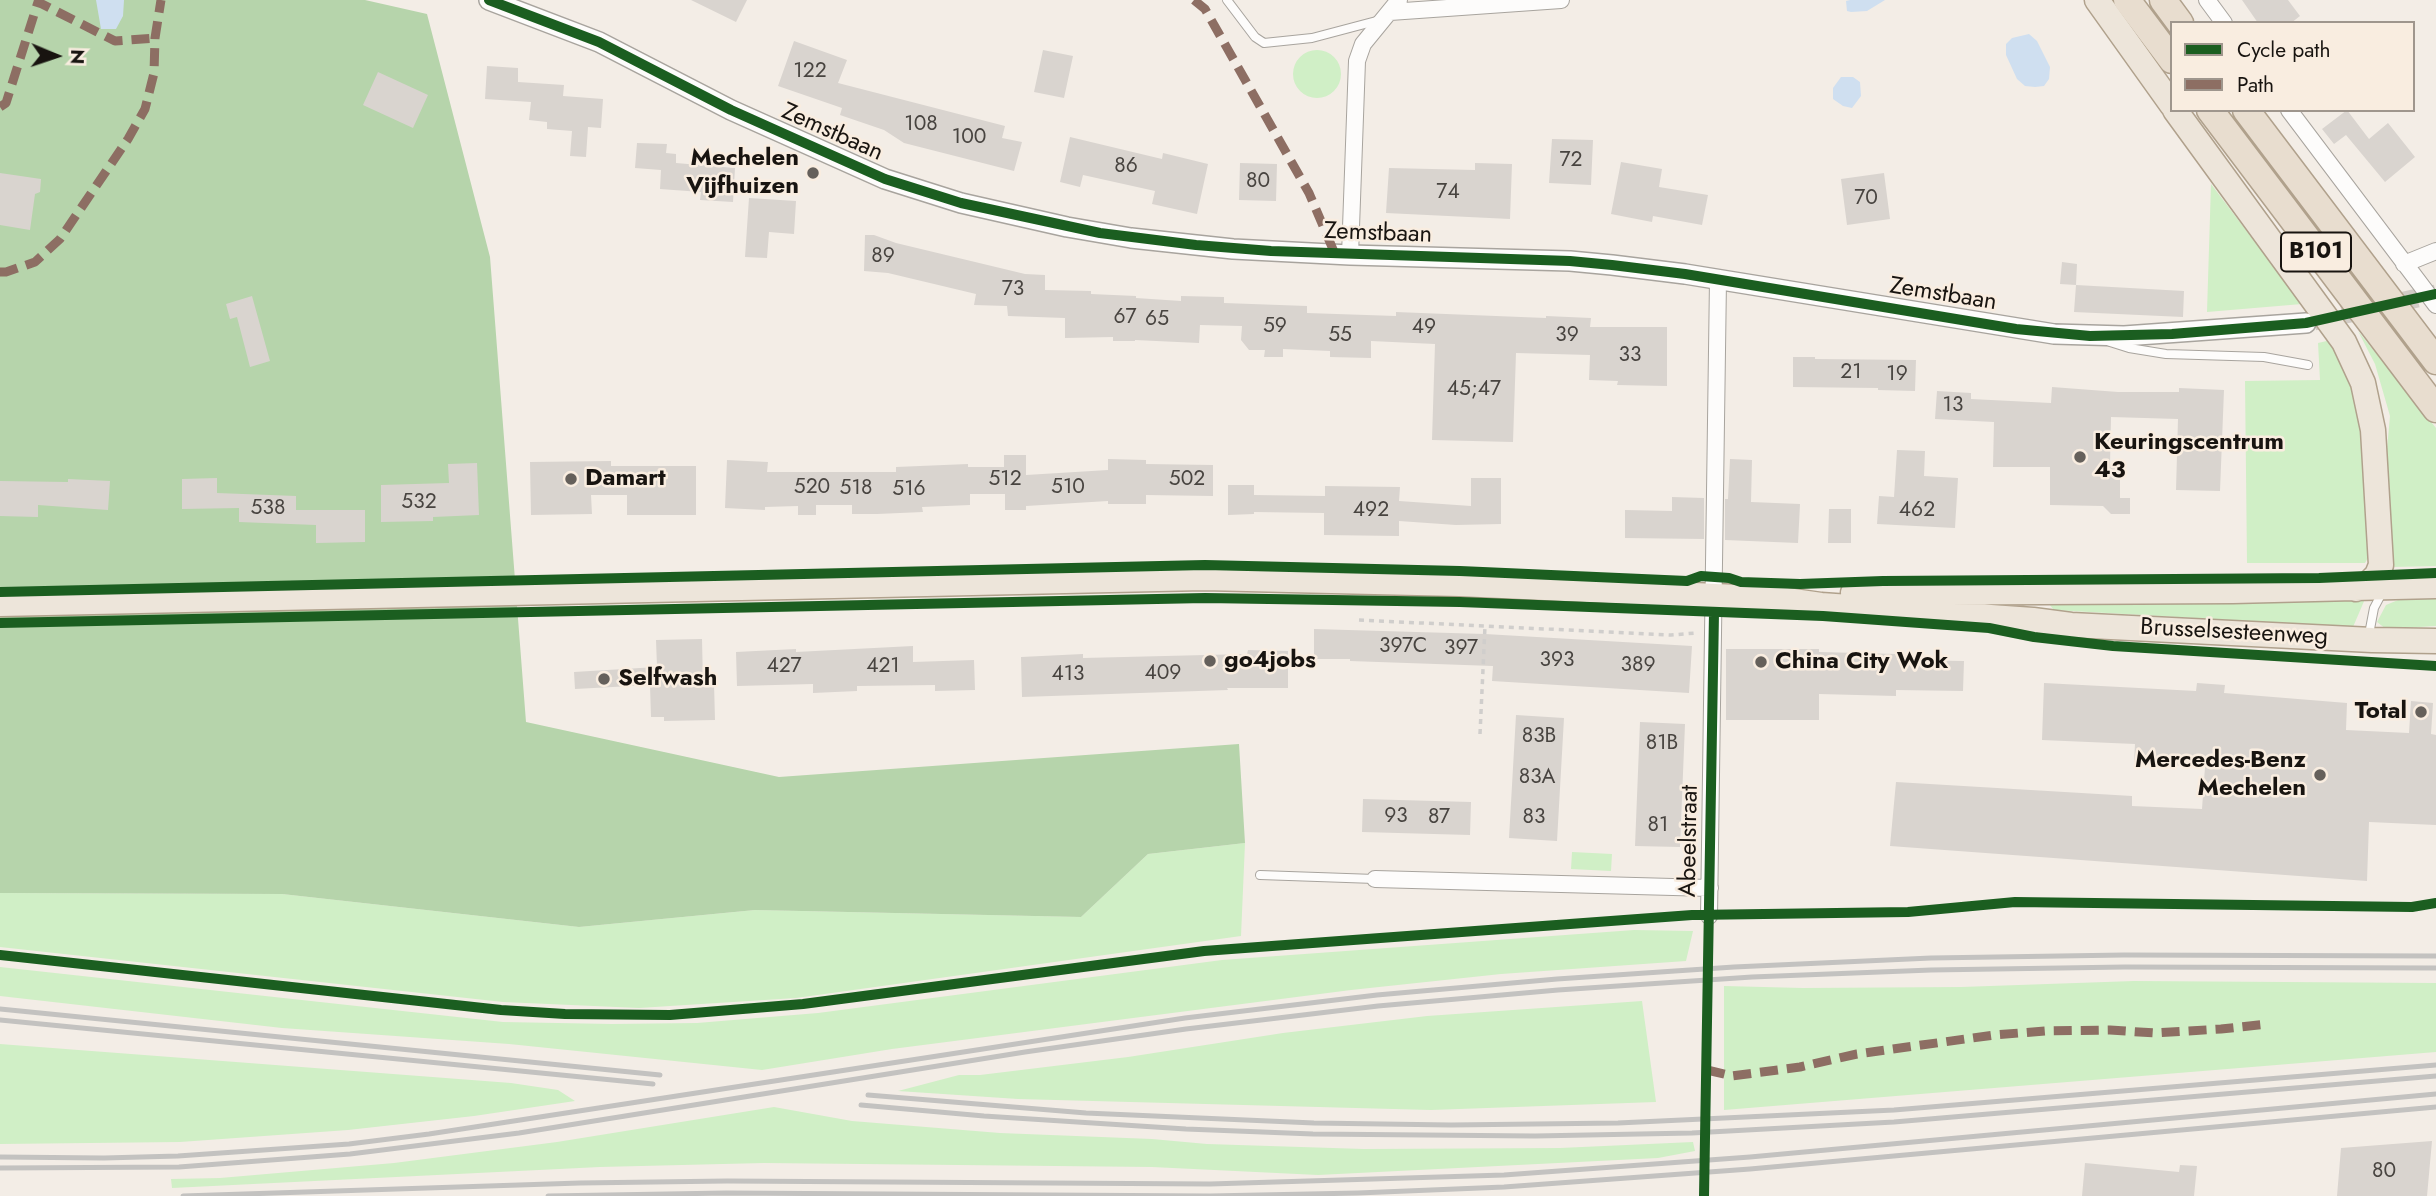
<!DOCTYPE html>
<style>
body{margin:0}
#map{position:relative;width:2436px;height:1196px;overflow:hidden;background:#f3ede6;font-family:Jost,sans-serif}
canvas{display:block}
.legend{position:absolute;left:2170px;top:21px;width:245px;height:91px;box-sizing:border-box;background:#f9ede0;border:2px solid #9f968d;margin:0;padding:9px 12px;list-style:none;font-size:21px;color:#181410}
.legend li{display:flex;align-items:center;gap:14px;height:35px}
.legend b{width:35px;border:2px solid #9f968d}
.north{position:absolute;left:21px;top:21px;width:70px;height:70px;-webkit-text-stroke:5px #f9ede0;paint-order:stroke;rotate:92deg;font-size:19px;font-weight:700;line-height:28px;text-align:center;color:#181410}
.north::after{content:'';display:block;margin:auto;width:24px;height:32px;background:#181410;clip-path:polygon(50% 0,100% 100%,50% 72%,0 100%)}
</style>
<div id="map">
<canvas width="2436" height="1196"></canvas>
<ul class="legend">
<li><b style="height:9px;background:#1b5e20"></b>Cycle path</li>
<li><b style="height:9px;background:#8d6e63"></b>Path</li>
</ul>
<div class="north">N</div>
</div>
<script>
const c = document.querySelector('canvas').getContext('2d');
c.lineJoin = 'round';
function paint(path, color) { c.fillStyle = color; c.fill(path, 'evenodd'); }
const shape = rows => new Path2D(rows.map(r => 'M' + r).join(''));
function trace(path, color, width, dash) { c.strokeStyle = color; c.lineWidth = width; c.lineCap = dash ? 'butt' : 'round'; c.setLineDash(dash || []); c.stroke(path); }
function label(font, color, halo, rows, align = 'center') {
  c.font = font + ' Jost,sans-serif'; c.lineWidth = 5; c.setLineDash([]); c.textBaseline = 'middle'; c.strokeStyle = halo; c.fillStyle = color; for (const [text, x, y, turn = 0] of rows) {
    c.save(); c.translate(x, y); c.rotate((+turn || 0) * Math.PI / 180); c.textAlign = isNaN(turn) ? turn : align; if (halo) c.strokeText(text, 0, 0); c.fillText(text, 0, 0); c.restore();
  }
}
paint(shape([
 '1293 74a24 24 0 1 1 48 0a24 24 0 1 1-48 0Z',
 [2211,184,2302,304,2207,312],
 [2358,331,2436,428,2436,566,2393,567,2385,471,2390,416,2375,364],
 [2331,340,2357,400,2373,549,2365,563,2247,563,2245,381,2320,380,2318,343],
 [2403,598,2436,598,2436,626,2386,629,2377,622,2386,605],
 [2365,599,2353,627,2054,610,2049,604],
 [1245,843,1241,936,796,998,639,1008,503,1002,0,947,0,893,282,894,579,927,755,910,1081,917,1148,854],
 [1572,852,1612,854,1611,871,1571,869],
 [1634,930,1693,931,1686,961,1501,974,1351,990,892,1049,762,1070,509,1044,282,1028,0,996,0,967,503,1022,612,1024,697,1023,818,1013,1222,960],
 [2134,981,2436,983,2436,1052,1724,1110,1724,986,1803,988,1961,987],
 [1642,1001,1656,1102,1431,1110,1018,1099,898,1091,959,1075,980,1075,1128,1057,1283,1033,1427,1016],
 [0,1044,511,1083,558,1090,575,1101,474,1116,348,1130,180,1142,0,1144],
 [774,1107,852,1121,1000,1133,1152,1139,1207,1144,1364,1149,1560,1148,1693,1142,1695,1151,1658,1158,1318,1175,1152,1167,764,1163,600,1167,172,1188,171,1179,220,1178,394,1163,557,1142]
]), '#d0efc6');
paint(shape([
 [0,0,365,0,427,14,490,257,526,722,779,777,1239,744,1245,843,1148,854,1081,917,755,910,579,927,282,894,0,893]
]), '#b6d4ab');
paint(shape([
 [96,0,124,0,123,16,116,29,101,29],
 [1850,0,1885,0,1867,11,1851,12,1847,11,1846,1],
 [2029,34,2037,41,2050,67,2049,79,2044,86,2035,87,2025,86,2017,79,2006,55,2006,44,2012,38],
 [1841,77,1853,77,1860,82,1861,96,1852,108,1843,106,1833,99,1833,88]
]), '#cfdff0');
paint(shape([
 [691,0,747,0,736,22],
 [2242,0,2288,0,2300,16,2291,23,2258,23],
 [794,41,847,60,838,83,1005,126,1002,138,1022,142,1014,171,904,143,884,130,840,115,842,108,778,86],
 [1043,50,1073,56,1064,98,1034,92],
 [487,66,518,68,518,82,564,85,563,96,603,99,601,128,588,127,586,157,570,156,572,131,547,129,547,122,529,120,531,102,485,99],
 [378,72,428,95,413,128,363,105],
 [2347,110,2369,139,2388,123,2415,157,2385,182,2346,135,2334,144,2322,129],
 [1070,137,1162,159,1163,153,1208,164,1197,214,1152,204,1155,191,1083,175,1080,187,1060,182],
 [1552,139,1593,140,1591,185,1549,183],
 [637,143,667,144,666,153,676,154,676,163,735,168,733,202,700,200,701,192,660,189,661,170,635,168],
 [1621,162,1662,169,1659,187,1708,195,1702,225,1653,216,1652,222,1611,214],
 [1240,163,1277,164,1276,201,1239,200],
 [1475,163,1512,164,1510,219,1386,213,1389,168,1475,170],
 [0,173,41,179,40,192,35,194,30,230,0,225],
 [1884,173,1890,219,1847,225,1841,179],
 [749,198,796,201,794,234,769,232,767,258,745,257],
 [865,235,874,235,896,243,1025,274,1045,275,1045,290,1091,291,1091,294,1136,296,1136,298,1181,301,1181,296,1224,297,1224,303,1307,306,1307,313,1396,316,1396,312,1546,318,1546,316,1591,318,1590,327,1667,327,1667,386,1617,385,1618,381,1589,380,1590,355,1516,353,1513,442,1432,440,1435,344,1371,341,1371,358,1330,357,1330,351,1283,349,1283,357,1264,357,1265,350,1249,350,1241,340,1242,326,1200,325,1199,343,1135,340,1135,341,1113,341,1113,337,1065,338,1065,318,1008,316,1007,306,974,305,976,294,888,273,864,271],
 [2062,262,2077,264,2076,285,2060,284],
 [2076,285,2184,291,2183,317,2074,312],
 [252,296,270,361,250,367,237,317,230,319,226,304],
 [1793,357,1815,357,1815,359,1916,360,1915,391,1878,390,1878,388,1793,387],
 [2052,387,2118,392,2179,392,2179,388,2224,390,2220,491,2176,490,2178,419,2111,417,2110,465,2120,464,2120,498,2130,498,2130,514,2111,514,2103,506,2050,505,2050,467,1993,467,1994,422,1935,419,1937,391,1971,393,1971,399,2051,403],
 [1897,450,1925,451,1924,476,1958,478,1955,528,1877,524,1879,496,1894,497],
 [1004,455,1026,455,1026,475,1108,470,1108,459,1146,460,1146,464,1213,465,1213,496,1146,495,1146,504,1108,504,1108,501,1026,506,1026,510,1005,510,1005,494,970,494,970,505,922,507,923,512,877,514,852,514,852,505,816,505,816,515,798,515,798,506,765,507,765,510,725,508,727,460,768,462,767,472,896,472,896,467,968,464,968,467,1004,467],
 [1730,459,1752,460,1751,502,1800,504,1798,543,1725,540,1725,499,1728,499],
 [611,461,611,466,696,466,696,515,627,515,627,495,591,495,592,514,531,515,530,462],
 [477,463,479,515,433,517,433,521,381,522,381,485,449,483,448,464],
 [217,478,217,493,296,496,296,510,365,510,365,542,316,543,316,525,239,522,239,508,182,509,182,479],
 [1471,478,1501,478,1501,524,1456,525,1399,521,1399,536,1324,535,1324,513,1254,512,1254,514,1228,515,1228,485,1254,485,1254,495,1325,496,1325,486,1400,487,1399,501,1471,506],
 [68,479,110,481,108,510,38,505,38,517,0,516,0,481,68,482],
 [1672,497,1704,498,1704,539,1625,538,1625,510,1672,511],
 [1829,509,1851,509,1851,543,1828,543],
 [1314,629,1485,634,1692,646,1689,693,1492,681,1493,666,1350,661,1350,659,1314,659],
 [702,639,703,684,714,683,715,720,664,721,664,717,651,717,650,685,575,689,574,672,657,667,656,640],
 [913,646,913,662,974,660,975,690,935,691,935,685,857,686,857,691,813,693,813,684,737,686,736,652,796,649,796,652],
 [1726,649,1819,649,1819,652,1897,654,1897,660,1964,661,1963,691,1896,690,1896,696,1819,694,1819,720,1726,720],
 [1248,650,1288,651,1288,688,1227,688,1228,690,1022,697,1021,657,1083,654,1083,658,1247,654],
 [2044,683,2196,691,2197,683,2225,685,2224,693,2347,703,2346,730,2409,733,2411,701,2433,703,2431,734,2436,735,2436,825,2369,822,2367,881,1890,846,1896,782,2132,796,2132,806,2202,809,2205,767,2134,763,2135,744,2042,740],
 [1516,715,1564,718,1557,841,1509,838],
 [1640,722,1685,724,1680,847,1635,846],
 [1363,799,1471,802,1470,835,1362,832],
 [2432,1141,2427,1196,2337,1196,2341,1148],
 [2085,1163,2179,1172,2180,1165,2197,1166,2194,1196,2082,1196]
]), '#d9d4cf');
trace(shape([
 [2314,321,2436,294]
]), '#d2ccc6', 19, [19, 10]);
const service = shape([
 [1227,0,1255,37,1264,43,1312,38,1380,20],
 [2110,342,2129,348,2166,354,2264,357,2308,365],
 [2371,638,2370,629,2374,608,2383,591],
 [1260,875,1375,879]
]);
const minor = shape([
 [2207,0,2224,23],
 [1390,12,1561,0],
 [2289,110,2436,305],
 [1350,255,1357,61,1363,44,1399,0],
 [2404,264,2436,251],
 [1375,879,1710,888],
 [1709,916,1718,280]
]);
const tertiary = shape([
 [489,0,599,42,731,110,885,179,961,203,1067,227,1131,238,1233,249,1350,255,1570,261,1612,265,1685,274,2054,334,2124,336,2306,323]
]);
const primary = shape([
 [2097,0,2172,105],
 [2175,110,2344,342,2363,383,2373,430,2381,565,2377,575,2369,583,2356,589],
 [1853,593,2233,591,2436,586],
 [0,604,1204,578,1460,584,1779,599,1821,605,2033,620,2071,625,2372,640,2436,641]
]);
const trunk = shape([
 [2127,0,2172,60],
 [2163,0,2180,23],
 [2210,110,2436,409],
 [2246,110,2436,361]
]);
trace(service, '#a8a49e', 10);
trace(minor, '#a8a49e', 18);
trace(tertiary, '#a8a49e', 22);
trace(primary, '#b0a18c', 27);
trace(trunk, '#b0a18c', 29);
trace(shape([
 [1359,620,1671,635,1696,633],
 [1480,734,1485,626]
]), '#d0cecc', 3.5, [5, 5]);
trace(service, '#fdfcfb', 8);
trace(minor, '#fdfcfb', 16);
trace(tertiary, '#fdfcfb', 19);
trace(primary, '#ede5da', 24);
trace(trunk, '#e8ddcf', 26);
trace(shape([
 [0,1009,660,1075],
 [0,1020,653,1084],
 [868,1095,1086,1113,1314,1123,1451,1125,1618,1123,1894,1110,2436,1065],
 [861,1105,984,1116,1186,1129,1313,1134,1535,1136,1692,1133,1894,1122,2436,1076],
 [0,1157,104,1158,178,1156,349,1144,429,1134,1185,1018,1377,995,1557,979,1734,967,1931,958,2124,955,2436,956],
 [0,1168,179,1167,350,1154,519,1133,1025,1052,1186,1029,1378,1006,1558,990,1752,977,1931,970,2125,967,2436,968],
 [183,1196,580,1183,727,1181,1210,1184,1504,1175,1750,1157,2436,1094],
 [548,1196,726,1193,1210,1196,1358,1193,1504,1187,1750,1169,2436,1107]
]), '#c3c2c0', 5);
trace(shape([
 [1194,0,1205,9,1309,193,1335,254],
 [0,107,6,103,38,2,115,41,155,38],
 [0,272,6,272,35,262,60,239,128,139,145,109,154,73,155,38,161,0],
 [1707,1070,1732,1076,1800,1067,1857,1054,1994,1035,2045,1031,2110,1030,2155,1033,2221,1029,2268,1024]
]), '#8d6e63', 9, [18, 9]);
trace(shape([
 [489,0,599,42,731,110,885,179,961,203,1100,233,1196,245,1271,251,1570,261,1612,265,1685,274,2016,329,2090,336,2172,334,2306,323,2436,294],
 [0,592,1205,565,1460,571,1687,581,1701,576,1729,578,1741,582,1800,584,1883,581,2319,578,2436,573],
 [0,623,1205,598,1460,602,1823,616,1989,628,2034,637,2113,646,2436,666],
 [0,955,501,1010,565,1014,670,1015,803,1004,1204,951,1692,915,1908,912,2015,902,2412,907,2436,903],
 [1704,1196,1714,613]
]), '#1b5e20', 10);
for (const [x, y, r, color] of [
 [813,173,7,"#65605b"],
 [2080,457,7,"#65605b"],
 [571,479,7,"#65605b"],
 [1210,661,7,"#65605b"],
 [1761,662,7,"#65605b"],
 [604,679,7,"#65605b"],
 [2421,712,7,"#65605b"],
 [2320,775,7,"#65605b"]
]) { const dot = new Path2D(); dot.arc(x, y, r, 0, 2 * Math.PI); c.fillStyle = color; c.fill(dot); trace(dot, '#f9ede0', 2.5); }
label('21px', '#484440', null, [
 ["122",810,72],
 ["108",921,125],
 ["100",969,138],
 ["72",1571,161],
 ["86",1126,167],
 ["80",1258,182],
 ["74",1448,193],
 ["70",1866,199],
 ["89",883,257],
 ["73",1013,290],
 ["67",1125,318],
 ["65",1157,320],
 ["59",1275,327],
 ["49",1424,328],
 ["55",1340,336],
 ["39",1567,336],
 ["33",1630,356],
 ["21",1851,373],
 ["19",1897,375],
 ["45;47",1474,390],
 ["13",1953,406],
 ["512",1005,480],
 ["502",1187,480],
 ["520",812,488],
 ["510",1068,488],
 ["518",856,489],
 ["516",909,490],
 ["532",419,503],
 ["538",268,509],
 ["492",1371,511],
 ["462",1917,511],
 ["397C",1403,647],
 ["397",1461,649],
 ["393",1557,661],
 ["389",1638,666],
 ["427",784,667],
 ["421",883,667],
 ["409",1163,674],
 ["413",1068,675],
 ["83B",1539,737],
 ["81B",1662,744],
 ["83A",1537,778],
 ["93",1396,817],
 ["87",1439,818],
 ["83",1534,818],
 ["81",1658,826],
 ["80",2384,1172]
]);
for (const [x, y, w] of [
 [2316,252,70]
]) { const box = new Path2D(); box.roundRect(x - w / 2, y - 19.5, w, 39, 5); c.fillStyle = '#f9ede0'; c.fill(box); trace(box, '#181410', 2); }
label('bold 23px', '#181410', null, [
 ["B101",2316,252]
]);
label('24px', '#181410', '#f9ede0', [
 ["Zemstbaan",832,133,24],
 ["Zemstbaan",1378,234,2],
 ["Zemstbaan",1943,295,9],
 ["Brusselsesteenweg",2234,633,3],
 ["Abeelstraat",1690,841,-89]
]);
label('bold 24px', '#181410', '#f9ede0', [
 ["Mechelen",799,159,"right"],
 ["Vijfhuizen",799,187,"right"],
 ["Keuringscentrum",2094,443],
 ["43",2094,471],
 ["Damart",585,479],
 ["go4jobs",1224,661],
 ["China City Wok",1775,662],
 ["Selfwash",618,679],
 ["Total",2407,712,"right"],
 ["Mercedes-Benz",2306,761,"right"],
 ["Mechelen",2306,789,"right"]
], 'left');
</script>
